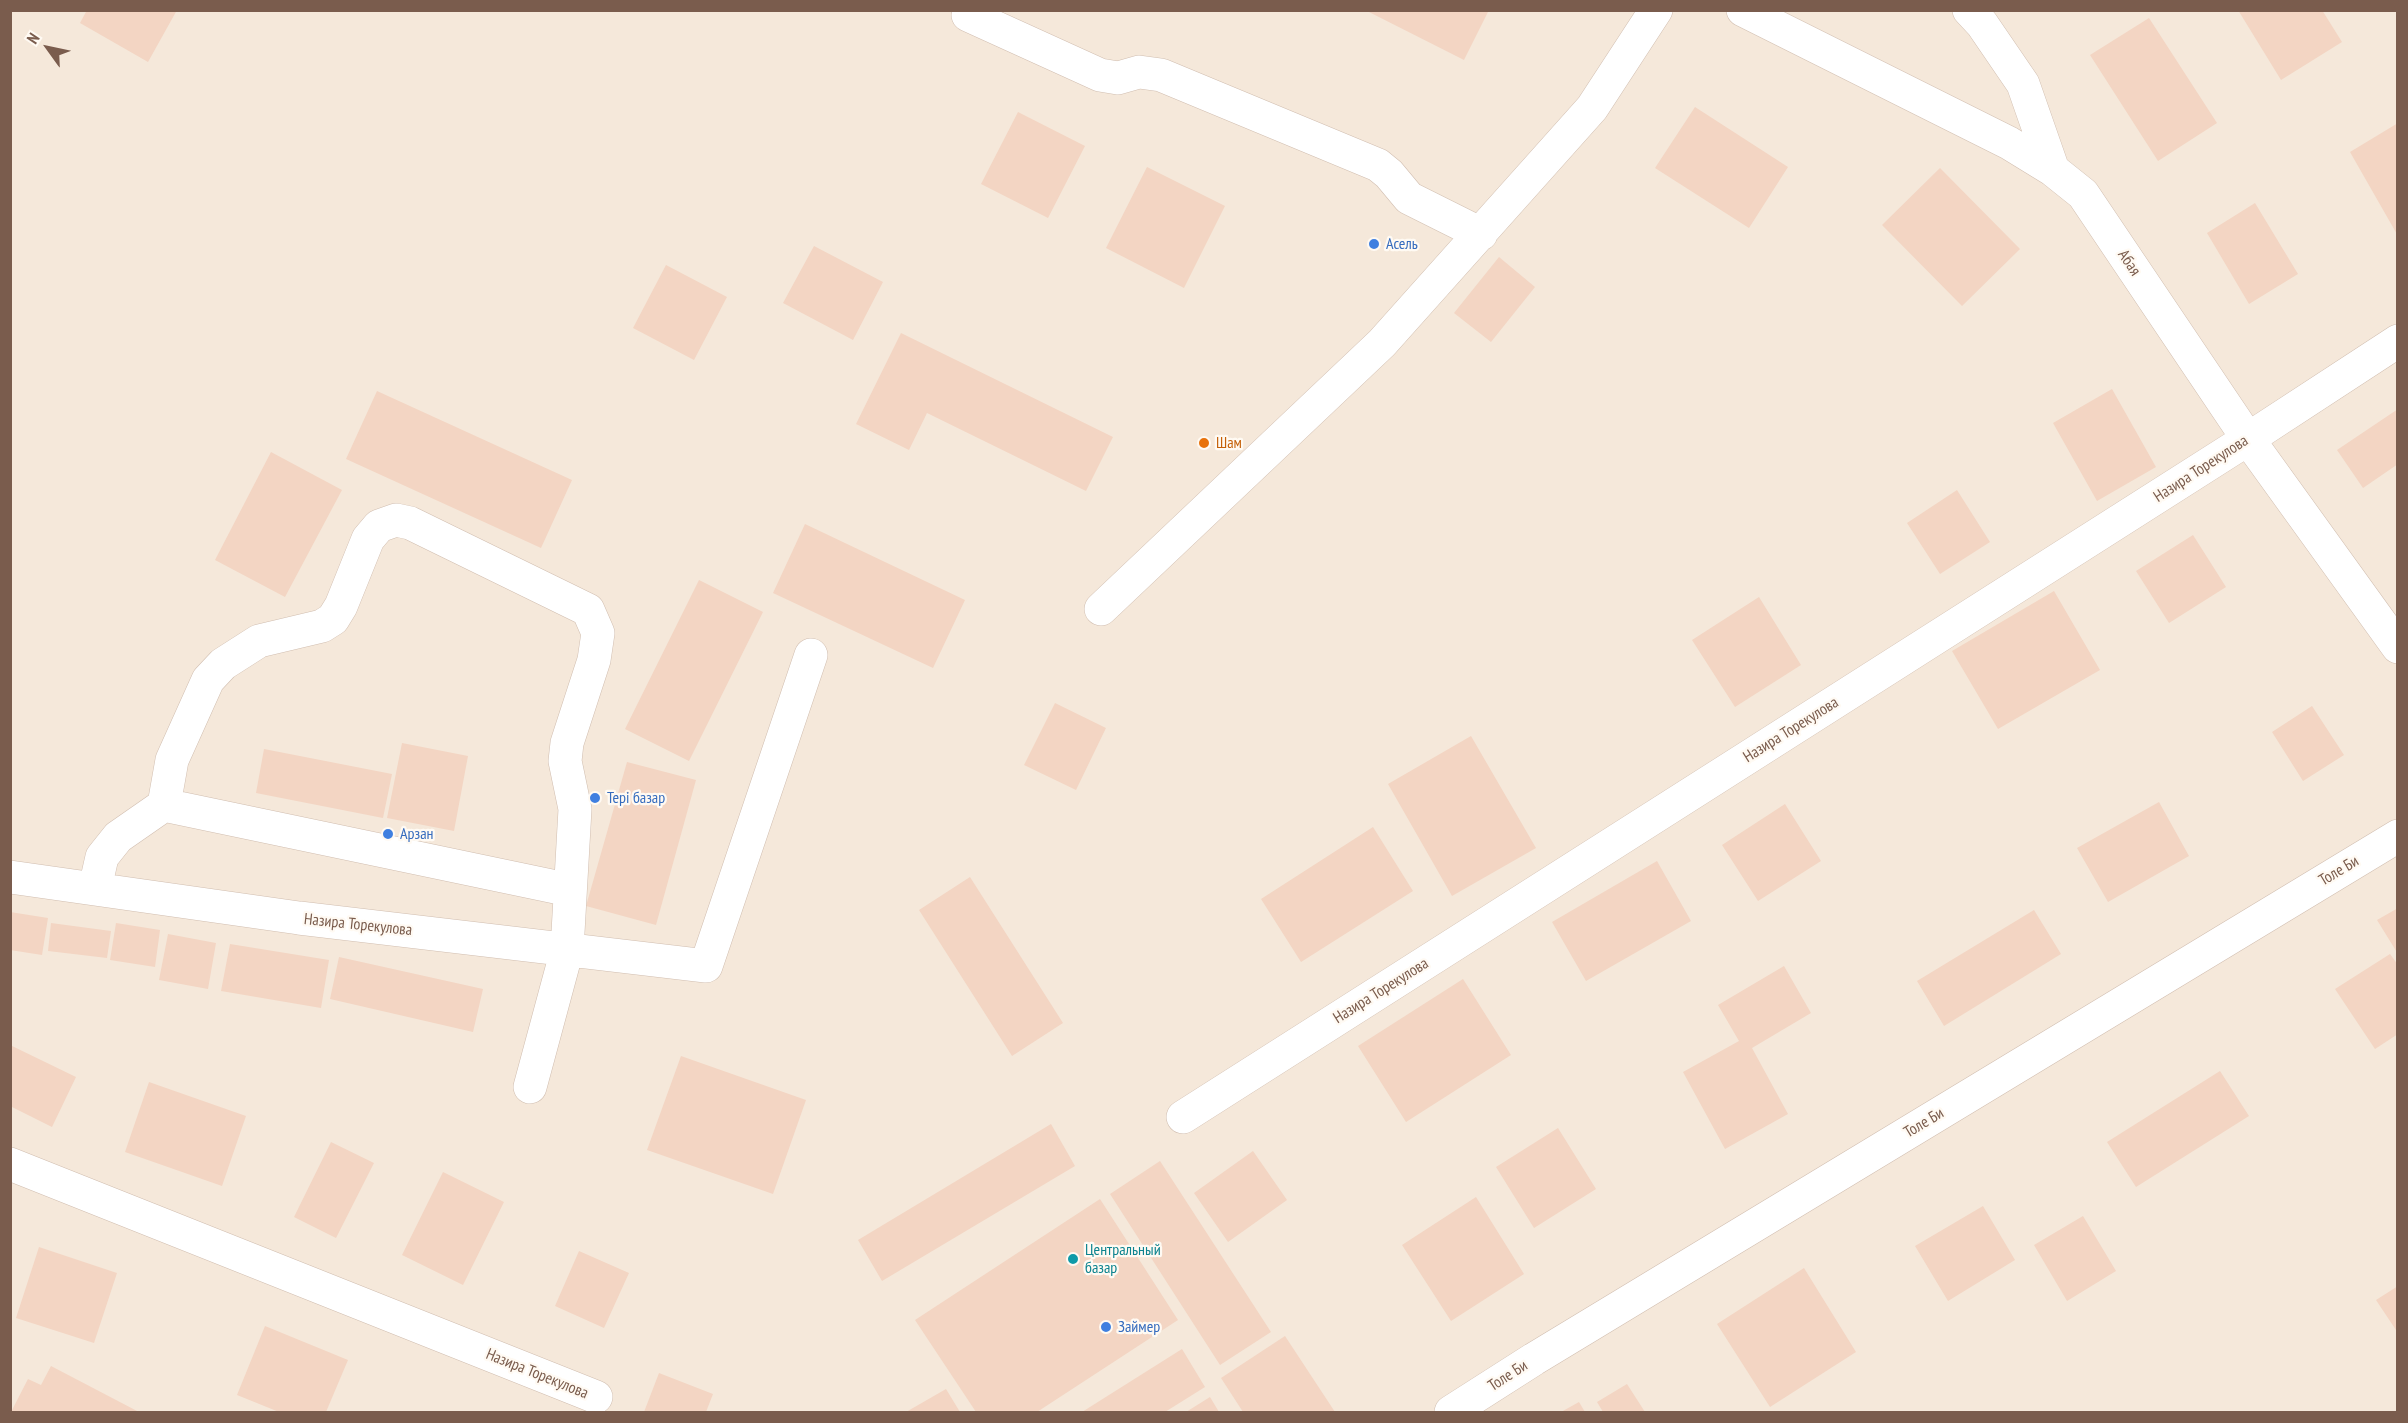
<!DOCTYPE html>
<meta charset="utf-8">
<style>
body{margin:0}
#map{position:relative;width:2408px;height:1423px;overflow:hidden;background:#fdf6ec;font-family:"PT Sans Narrow",sans-serif}
canvas{display:block}
.frame{position:absolute;inset:0;border:12px solid #7a5c4d;pointer-events:none}
.north{position:absolute;left:18px;top:18px;width:60px;height:60px;-webkit-text-stroke:4px #fffaf3;paint-order:stroke;rotate:303deg;font-size:16px;font-weight:700;line-height:24px;text-align:center;color:#7a5c4d}
.north::after{content:'';display:block;margin:auto;width:21px;height:27px;background:#7a5c4d;clip-path:polygon(50% 0,100% 100%,50% 72%,0 100%)}
</style>
<div id="map">
<canvas width="2408" height="1423"></canvas>
<div class="frame"></div>
<div class="north">N</div>
</div>
<script>
const c = document.querySelector('canvas').getContext('2d');
c.lineJoin = 'round';
function paint(path, color) { c.fillStyle = color; c.fill(path, 'evenodd'); }
const shape = rows => new Path2D(rows.map(r => 'M' + r).join(''));
function trace(path, color, width, dash) { c.strokeStyle = color; c.lineWidth = width; c.lineCap = dash ? 'butt' : 'round'; c.setLineDash(dash || []); c.stroke(path); }
function label(font, color, halo, rows, align = 'center') {
  c.font = font + ' "PT Sans Narrow",sans-serif'; c.lineWidth = 4.5; c.setLineDash([]); c.textBaseline = 'middle'; c.strokeStyle = halo; c.fillStyle = color; for (const [text, x, y, turn = 0] of rows) {
    c.save(); c.translate(x, y); c.rotate((+turn || 0) * Math.PI / 180); c.textAlign = isNaN(turn) ? turn : align; if (halo) c.strokeText(text, 0, 0); c.fillText(text, 0, 0); c.restore();
  }
}
paint(shape([
 [11,11,2397,11,2397,1412,11,1412]
]), '#f5e8da');
paint(shape([
 [87,10,177,10,148,62,80,23],
 [1365,10,1489,10,1464,60],
 [2238,10,2322,10,2342,42,2281,80],
 [2149,18,2217,123,2158,161,2090,55],
 [1695,107,1788,167,1749,228,1655,168],
 [1018,112,1085,146,1048,218,981,184],
 [2398,123,2398,236,2350,152],
 [1147,167,1225,206,1184,288,1106,248],
 [1940,168,2020,249,1962,306,1882,225],
 [2255,203,2298,274,2249,304,2207,233],
 [814,246,883,282,853,340,783,303],
 [1499,257,1535,287,1491,342,1454,313],
 [666,265,727,297,694,360,633,328],
 [901,333,1113,437,1086,491,927,413,909,450,856,424],
 [2112,389,2156,467,2097,501,2053,423],
 [377,391,572,480,541,548,346,459],
 [2398,409,2398,464,2363,488,2337,450],
 [271,452,342,490,285,597,215,560],
 [1957,490,1990,542,1940,574,1907,523],
 [805,524,965,600,933,668,773,593],
 [2193,535,2226,587,2169,623,2136,571],
 [699,580,763,612,689,761,625,729],
 [2054,591,2100,670,1998,729,1952,651],
 [1759,597,1801,665,1735,707,1692,640],
 [1055,703,1106,728,1076,790,1024,765],
 [2312,706,2344,755,2303,781,2272,732],
 [1471,736,1536,848,1452,896,1388,784],
 [402,743,468,756,454,831,387,818],
 [264,749,392,774,383,818,256,793],
 [627,762,696,780,656,925,586,906],
 [2159,802,2189,856,2108,902,2077,848],
 [1785,804,1821,861,1758,901,1722,845],
 [1373,827,1413,891,1301,962,1261,899],
 [1657,861,1691,921,1586,981,1552,922],
 [970,877,1063,1023,1012,1056,919,910],
 [2398,908,2398,954,2377,920],
 [2034,910,2061,954,1944,1026,1917,981],
 [10,912,48,918,42,955,10,950],
 [51,923,111,931,107,958,48,951],
 [116,923,160,930,155,967,110,960],
 [168,934,216,943,208,989,159,980],
 [230,944,329,960,321,1008,221,991],
 [2390,954,2398,965,2398,1034,2375,1049,2335,989],
 [339,957,483,989,473,1032,330,999],
 [1784,966,1811,1013,1752,1048,1788,1114,1725,1149,1683,1072,1739,1041,1718,1005],
 [1463,979,1511,1055,1406,1122,1358,1046],
 [10,1045,76,1077,52,1127,10,1106],
 [681,1056,806,1100,773,1194,647,1150],
 [2220,1071,2249,1116,2136,1187,2107,1142],
 [149,1082,246,1116,222,1186,125,1152],
 [1051,1124,1075,1166,882,1281,858,1240],
 [1558,1128,1596,1189,1534,1228,1496,1167],
 [331,1142,374,1163,336,1238,294,1217],
 [1253,1151,1287,1200,1228,1242,1194,1193],
 [1160,1161,1271,1332,1220,1365,1110,1194],
 [443,1172,504,1202,463,1285,402,1255],
 [1476,1197,1524,1274,1451,1321,1402,1245],
 [1100,1199,1178,1320,1037,1412,976,1412,915,1320],
 [1983,1206,2015,1260,1948,1301,1915,1246],
 [2083,1216,2116,1271,2067,1301,2034,1245],
 [39,1247,117,1273,94,1343,16,1318],
 [579,1251,629,1273,604,1328,555,1306],
 [1804,1268,1856,1352,1770,1407,1717,1324],
 [2398,1286,2398,1333,2376,1300],
 [265,1326,348,1360,326,1412,279,1412,237,1395],
 [1285,1336,1335,1412,1243,1412,1221,1378],
 [1182,1349,1205,1387,1165,1412,1082,1412],
 [51,1366,139,1412,11,1412,28,1379,41,1385],
 [659,1373,713,1394,706,1412,644,1412],
 [1627,1384,1645,1412,1603,1412,1597,1402],
 [946,1389,960,1412,906,1412],
 [1210,1397,1219,1412,1186,1412],
 [1579,1402,1585,1412,1561,1412]
]), '#f3d5c3');
const street = shape([
 [1743,10,2009,143,2053,170,2083,194,2248,439,2398,647],
 [1969,10,1982,24,2023,84,2053,170],
 [968,15,1100,75,1118,78,1139,72,1161,75,1378,165,1389,174,1409,198,1481,234],
 [1101,609,1382,343,1592,108,1656,10],
 [164,805,570,890],
 [10,877,299,918,706,966,811,655],
 [95,888,102,857,118,837,164,805,172,760,208,680,223,664,259,641,322,626,333,619,341,606,368,539,379,526,396,520,410,523,588,610,598,633,594,660,567,743,565,761,575,809,567,950,530,1087],
 [1183,1117,2248,439,2398,341],
 [10,1164,596,1397],
 [1451,1412,1534,1359,2398,836]
]);
trace(street, '#d1beb0', 34);
trace(street, '#fff', 33);
for (const [x, y, r, color] of [
 [1374,244,6,"#3f7fe0"],
 [1204,443,6,"#e8710a"],
 [595,798,6,"#3f7fe0"],
 [388,834,6,"#3f7fe0"],
 [1073,1259,6,"#0f9aa8"],
 [1106,1327,6,"#3f7fe0"]
]) { const dot = new Path2D(); dot.arc(x, y, r, 0, 2 * Math.PI); c.fillStyle = color; c.fill(dot); trace(dot, '#fffaf3', 2); }
label('16px', '#366cbe', '#fffaf3', [
 ["Асель",1386,244],
 ["Тері базар",607,798],
 ["Арзан",400,834],
 ["Займер",1118,1327]
], 'left');
label('16px', '#7a5c4d', '#fffaf3', [
 ["Абая",2129,263,56],
 ["Назира Торекулова",2201,469,-33],
 ["Назира Торекулова",1791,730,-32],
 ["Толе Би",2339,871,-31],
 ["Назира Торекулова",358,925,6],
 ["Назира Торекулова",1381,991,-32],
 ["Толе Би",1924,1123,-31],
 ["Назира Торекулова",537,1374,22],
 ["Толе Би",1508,1376,-33]
]);
label('16px', '#c56008', '#fffaf3', [
 ["Шам",1216,443]
], 'left');
label('16px', '#0d838f', '#fffaf3', [
 ["Центральный",1085,1250],
 ["базар",1085,1268]
], 'left');
</script>
